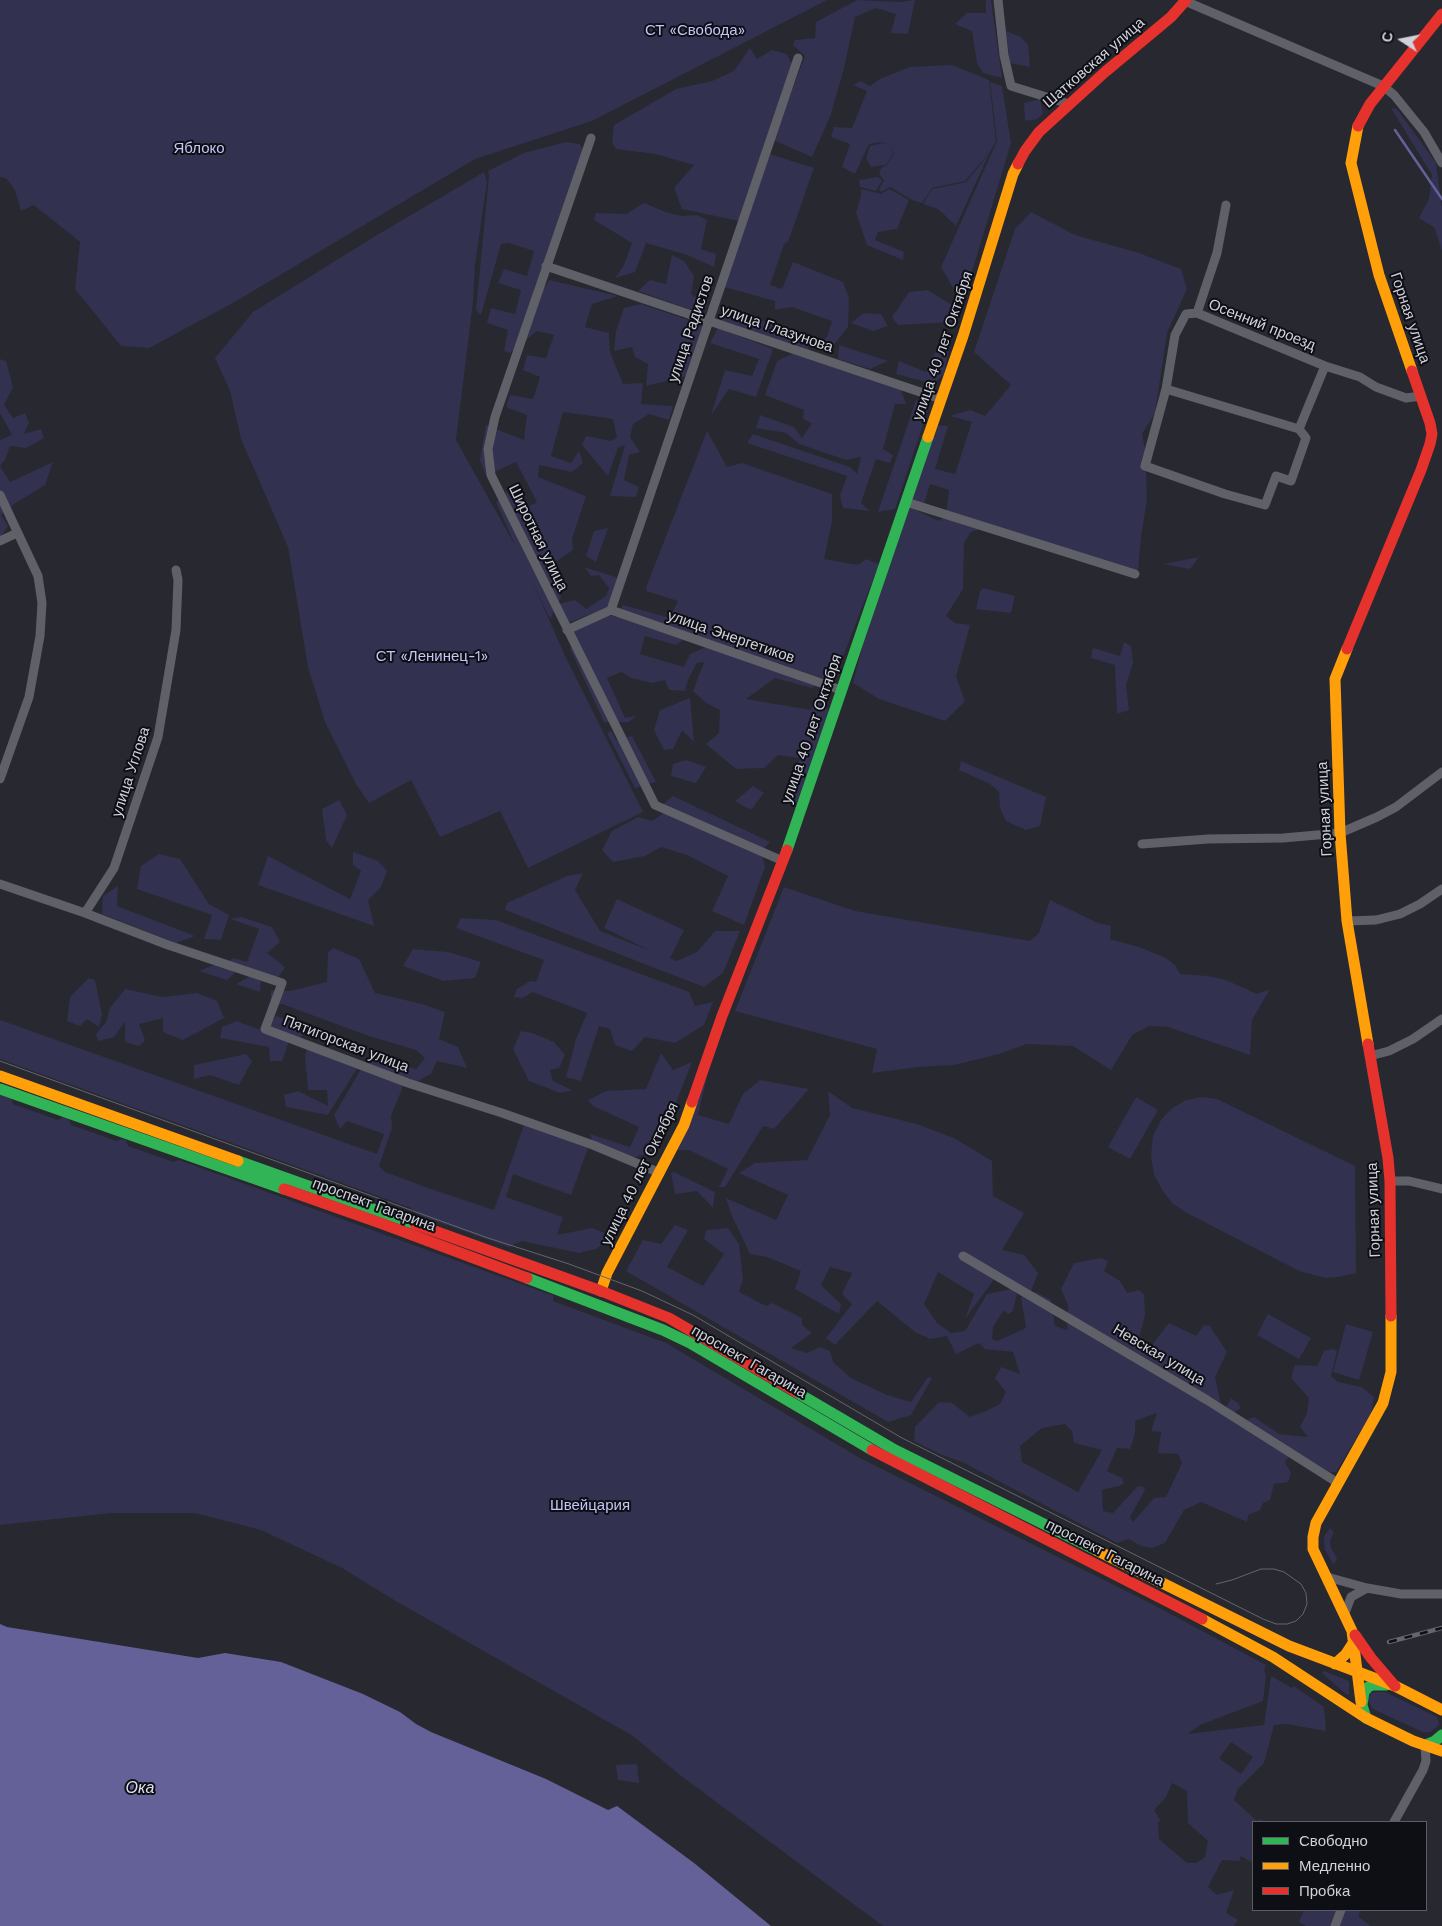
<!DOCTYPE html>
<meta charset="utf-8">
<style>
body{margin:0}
#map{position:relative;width:1442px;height:1926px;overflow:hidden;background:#282830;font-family:"Work Sans",sans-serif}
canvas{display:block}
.legend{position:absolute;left:1252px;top:1821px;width:175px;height:90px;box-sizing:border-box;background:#0e0e15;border:1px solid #5c5c64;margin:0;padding:6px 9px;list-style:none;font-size:15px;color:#d0d1da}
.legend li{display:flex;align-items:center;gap:10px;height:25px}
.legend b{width:25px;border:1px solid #5c5c64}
.north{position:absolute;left:1377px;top:15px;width:50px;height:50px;-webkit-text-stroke:4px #0e0e15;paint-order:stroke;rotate:281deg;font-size:14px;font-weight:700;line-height:20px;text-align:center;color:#d0d1da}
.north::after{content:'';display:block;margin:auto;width:18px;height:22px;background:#d0d1da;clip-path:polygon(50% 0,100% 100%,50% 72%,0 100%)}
</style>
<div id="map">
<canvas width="1442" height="1926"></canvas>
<ul class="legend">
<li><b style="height:6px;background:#30b455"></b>Свободно</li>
<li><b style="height:6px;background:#ff9f0a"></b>Медленно</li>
<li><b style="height:6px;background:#e5322d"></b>Пробка</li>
</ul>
<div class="north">С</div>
</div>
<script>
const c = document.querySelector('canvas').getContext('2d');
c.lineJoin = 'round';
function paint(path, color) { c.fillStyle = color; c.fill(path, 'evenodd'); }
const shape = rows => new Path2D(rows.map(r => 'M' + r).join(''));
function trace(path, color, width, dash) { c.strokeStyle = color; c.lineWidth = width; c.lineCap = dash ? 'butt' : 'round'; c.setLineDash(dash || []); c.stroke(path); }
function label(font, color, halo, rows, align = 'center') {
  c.font = font + ' "Work Sans",sans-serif'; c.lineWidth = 4; c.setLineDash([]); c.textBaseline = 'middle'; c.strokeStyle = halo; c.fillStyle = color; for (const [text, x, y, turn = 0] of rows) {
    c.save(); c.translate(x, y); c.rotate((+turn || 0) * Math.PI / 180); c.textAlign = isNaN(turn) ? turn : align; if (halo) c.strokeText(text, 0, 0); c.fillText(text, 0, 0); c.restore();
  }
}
paint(shape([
 [0,0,827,0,592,121,475,159,233,303,149,348,121,346,75,289,80,242,34,205,21,211,15,190,6,178,0,177],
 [857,0,900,2,915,0,908,34,891,33,896,14,876,8,855,17,844,68,830,117,812,157,773,140,805,56,793,45,795,40,815,38,816,22],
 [986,0,991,0,1002,78,983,73,977,63,972,31,955,24,967,13,986,13],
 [1006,31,1021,37,1028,45,1030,67,1010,63],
 [750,48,757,59,772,50,787,54,792,64,739,221,682,209,674,188,694,165,655,154,616,149,612,142,614,125,676,89,712,81,734,71],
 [952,65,989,80,996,141,990,152,965,181,932,188,922,203,912,200,890,187,881,192,879,189,884,180,879,174,881,168,887,165,894,154,890,145,881,142,869,144,855,174,842,167,850,144,831,137,834,127,852,128,867,91,853,85,861,81,870,86,880,79,910,67],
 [990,82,1002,86,1011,143,971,275,960,300,941,267,997,141],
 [1040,99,1043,114,1037,119,1025,121,1024,103],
 [1391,108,1397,109,1436,163,1442,208,1442,251,1434,227,1419,218,1429,199,1432,175],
 [566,142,580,144,583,151,534,289,544,289,549,280,618,296,592,304,585,327,609,333,610,352,623,384,643,383,641,404,673,406,669,420,649,414,633,424,630,437,640,452,629,455,624,480,639,487,636,497,610,496,625,445,618,448,608,476,582,445,586,436,611,441,617,438,613,419,563,412,551,456,571,463,579,451,583,463,572,472,539,465,538,477,586,496,572,539,573,550,548,567,561,597,550,619,532,581,566,658,643,812,528,868,500,811,440,837,411,780,369,803,356,784,325,722,308,667,288,547,241,439,230,391,215,358,253,312,377,235,484,172,487,182,475,265,473,302,456,440,516,547,496,502,507,492,520,511,537,502,516,462,486,476,480,460,486,425,524,440,527,415,506,407,510,395,533,399,540,377,523,370,527,355,546,358,554,335,537,331,510,353,504,351,508,330,487,323,491,308,515,314,521,290,498,283,504,269,527,276,534,251,509,243,501,244,481,315,476,310,489,176,488,171,524,153],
 [882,143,890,145,893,154,886,165,871,167,866,158,870,146],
 [770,154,814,168,788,242,784,244,770,285,782,289,793,262,843,282,849,298,848,327,829,351,817,350,819,344,827,337,832,321,792,307,775,310,775,301,724,287],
 [989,154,956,226,938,209,923,204,932,189,966,182],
 [878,177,882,180,876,191,860,187,859,180],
 [861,189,881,194,889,189,909,200,897,229,878,232,875,240,904,252,903,260,867,245,856,213,861,196],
 [644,203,666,212,681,216,697,215,707,220,701,249,716,254,714,267,687,255,646,243,635,272,615,278,623,267,632,243,594,220,596,213,626,214],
 [1031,212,1075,235,1139,253,1181,269,1187,289,1167,333,1155,413,1142,434,1145,449,1147,499,1141,537,1138,570,1132,575,980,529,971,532,964,543,963,589,946,616,955,623,970,625,956,677,965,701,945,721,879,699,853,683,862,648,907,506,939,521,946,515,949,490,930,484,924,504,910,500,935,425,948,426,935,469,955,474,972,422,950,416,970,410,985,416,1011,385,974,352,1015,229],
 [672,255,684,261,694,276,691,294,707,303,703,314,638,291,650,280,666,284],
 [928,290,955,307,951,322,898,325,892,317,909,292],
 [641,304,703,325,686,376,646,386,648,364,635,357,632,347,614,351,616,331,624,308],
 [729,308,806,337,809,350,717,319],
 [864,313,881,314,888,326,873,331,851,323],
 [718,328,773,349,756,397,729,389,711,415,725,370,752,376,759,359,710,343],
 [951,338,944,374,933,384,896,374,899,361,926,372,934,354],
 [839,345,888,361,870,369,838,359],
 [796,352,901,390,906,404,895,404,883,449,893,455,890,463,876,459,861,503,870,511,843,508,840,496,847,476,747,443,753,434,850,467,857,474,861,457,846,460,799,444,786,433,756,428,760,415,794,427,802,438,812,423,803,419,804,410,765,395,777,361],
 [0,359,6,361,13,387,4,405,13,418,25,413,29,422,24,434,41,429,44,438,26,448,10,446,5,460,0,466,10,482,53,462,45,485,14,504,1,515,8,526,0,538,0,440,12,435,0,413],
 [916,400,929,407,895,509,878,512],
 [707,431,727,467,742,463,832,494,832,522,824,559,858,565,866,559,879,564,833,682,620,610,623,605,670,618,678,601,646,591,647,585],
 [608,528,596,562,586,556,594,531],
 [1199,557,1190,569,1163,564],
 [584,567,618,578,608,607,568,623,559,604,575,600,586,609,606,596,609,588,599,575,591,576],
 [983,588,1015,596,1011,613,976,609,980,591],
 [608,615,629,619,683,640,676,645,645,636,640,654,684,667,690,654,708,646,815,685,812,688,775,678,746,699,811,710,819,690,829,712,798,804,787,802,800,758,778,755,764,768,736,769,706,744,719,733,720,710,706,703,693,691,704,662,697,663,688,680,685,691,669,690,665,680,652,683,632,678,621,672,607,678,625,718,636,716,629,722,604,722,570,649,574,631],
 [1124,642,1131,646,1133,663,1126,685,1129,710,1117,714,1115,665,1091,658,1093,648,1120,656],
 [690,698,694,742,682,730,673,749,664,750,654,730,660,710],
 [611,731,616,740,632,736,656,782,635,788,607,733],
 [686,760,706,767,696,783,671,776,673,764],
 [961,761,1046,797,1040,826,1026,830,1006,821,1000,808,999,792,990,784,959,770],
 [753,786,764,793,751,810,735,801],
 [673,796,770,842,763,849,662,805],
 [339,800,347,815,332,848,326,840,322,809],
 [664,813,762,855,765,867,744,925,712,911,728,876,687,855,661,847,645,856,613,862,602,850,612,831,638,817,652,821],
 [353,852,378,861,387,871,381,887,368,900,374,926,258,885,268,856,350,899,361,871,353,865],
 [159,854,180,859,209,904,229,915,221,940,204,939,212,915,137,889,141,866],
 [583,873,575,890,600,931,651,951,604,928,617,899,684,930,670,958,677,961,697,952,715,931,740,931,723,973,704,987,505,910,507,903,567,876],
 [118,886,117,906,195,936,176,943,102,914,103,896],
 [784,887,855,911,1030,941,1039,933,1050,900,1098,923,1111,926,1110,939,1142,948,1166,958,1175,965,1180,974,1208,976,1226,980,1257,994,1270,989,1252,1020,1250,1055,1168,1027,1149,1026,1132,1035,1111,1070,1073,1046,1027,1044,999,1054,954,1065,919,1067,872,1073,877,1049,735,1011],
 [241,917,272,927,280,942,267,953,285,967,278,978,228,962,233,958,247,962,259,929,231,919],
 [461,918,496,920,689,992,695,1006,713,1002,704,1025,675,1043,645,1037,632,1051,615,1045,610,1029,599,1026,581,1081,566,1077,576,1039,587,1013,533,992,522,998,514,997,517,989,530,981,536,982,544,960,456,928],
 [333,948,359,959,375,993,422,1004,445,1012,439,1039,458,1047,467,1068,437,1061,431,1074,416,1082,368,1064,378,1057,416,1069,425,1058,416,1050,366,1035,282,1004,270,1007,271,991,290,991,327,982,328,953],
 [413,949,448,952,481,962,475,978,443,981,403,966],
 [216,964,236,972,227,980,199,971],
 [250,976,261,981,260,992,236,984],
 [89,978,95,980,102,1014,99,1027,87,1019,80,1026,67,1021,70,997],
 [125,989,162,997,197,993,217,1001,224,1018,183,1040,163,1032,163,1018,139,1024,145,1040,139,1046,125,1042,125,1022,114,1037,98,1041,96,1034,106,1022,110,1008],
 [276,1016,310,1028,298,1040,269,1027],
 [0,1020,377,1154,384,1134,347,1121,340,1129,334,1115,361,1069,404,1084,391,1116,392,1128,379,1166,385,1172,428,1188,494,1210,524,1125,588,1148,571,1195,513,1174,506,1197,563,1217,557,1235,592,1228,612,1236,596,1249,579,1253,522,1241,509,1247,421,1216,411,1208,0,1059],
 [237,1021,289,1041,282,1061,270,1061,269,1047,220,1038,222,1027],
 [521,1031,532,1033,554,1042,565,1055,559,1068,550,1070,553,1081,572,1090,560,1093,529,1081,513,1049],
 [308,1047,358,1067,328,1115,286,1107,284,1095,298,1091,328,1106,327,1090,308,1090,305,1055],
 [661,1053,673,1070,692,1062,658,1149,633,1158,592,1140,590,1134,630,1147,639,1127,593,1106,588,1100,606,1091,646,1089],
 [246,1054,252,1061,239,1085,210,1075,194,1079,194,1065],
 [707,1077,698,1115,729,1124,743,1094,760,1080,809,1089,774,1129,763,1126,725,1187,719,1187,728,1169,689,1150,673,1150],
 [828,1091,852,1108,917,1124,954,1138,992,1161,993,1196,1024,1213,1002,1250,1024,1255,1038,1273,1031,1291,998,1274,965,1319,974,1294,938,1272,924,1304,937,1323,951,1333,965,1331,987,1294,1011,1289,1017,1294,1013,1311,1009,1314,1003,1311,993,1327,992,1339,997,1341,1026,1328,1021,1297,1036,1292,1051,1300,1055,1326,1067,1330,1068,1305,1061,1289,1074,1263,1101,1258,1108,1261,1104,1271,1120,1281,1127,1293,1139,1290,1144,1295,1145,1315,1137,1346,1148,1350,1169,1323,1196,1336,1204,1325,1210,1326,1227,1352,1215,1377,1221,1404,1226,1407,1231,1398,1238,1403,1241,1408,1235,1412,1240,1422,1254,1417,1279,1434,1308,1437,1300,1427,1307,1413,1309,1398,1291,1378,1295,1365,1317,1366,1324,1351,1332,1349,1337,1351,1331,1376,1338,1382,1362,1387,1374,1397,1371,1414,1336,1472,1330,1472,1293,1450,1285,1462,1291,1473,1288,1482,1274,1484,1270,1500,1263,1503,1260,1510,1248,1515,1247,1522,1201,1502,1184,1510,1165,1543,1152,1548,1141,1546,1129,1539,1117,1543,964,1463,940,1454,914,1441,915,1427,939,1402,952,1403,970,1417,986,1411,1000,1404,1006,1392,995,1378,1001,1367,1020,1374,1013,1352,985,1349,979,1343,956,1354,947,1336,930,1339,915,1332,877,1301,835,1345,826,1338,852,1304,842,1294,852,1273,830,1267,821,1285,841,1304,839,1314,795,1289,801,1271,767,1257,750,1254,731,1214,726,1198,776,1220,788,1195,739,1173,755,1163,807,1160,830,1115],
 [1157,1413,1151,1431,1161,1432,1158,1453,1178,1454,1182,1463,1166,1497,1154,1498,1133,1522,1130,1517,1144,1492,1145,1487,1138,1486,1113,1513,1103,1511,1102,1490,1119,1486,1124,1483,1122,1478,1107,1471,1117,1448,1130,1449,1135,1434,1135,1421],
 [1065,1424,1072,1431,1074,1443,1102,1450,1078,1492,1022,1462,1020,1446,1042,1428],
 [0,1095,11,1098,13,1104,58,1120,63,1117,69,1119,71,1125,117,1141,122,1139,126,1140,128,1146,174,1162,179,1160,554,1296,553,1301,666,1343,860,1458,1148,1602,1266,1665,1264,1671,1266,1675,1263,1701,1200,1725,1187,1734,1264,1725,1271,1676,1292,1688,1294,1686,1324,1707,1326,1731,1286,1724,1274,1725,1264,1763,1238,1789,1234,1800,1257,1821,1261,1819,1265,1822,1253,1822,1253,1863,1241,1856,1239,1861,1222,1860,1208,1887,1217,1895,1234,1890,1226,1913,1238,1920,1234,1926,883,1926,680,1775,633,1736,394,1600,342,1568,261,1530,195,1513,111,1513,0,1525],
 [1231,1742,1253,1757,1241,1774,1219,1758],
 [1172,1783,1187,1791,1188,1823,1208,1841,1205,1857,1196,1863,1187,1863,1159,1839,1158,1822,1161,1821,1154,1810,1166,1797],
 [1136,1097,1158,1110,1130,1159,1108,1147],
 [1202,1097,1217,1099,1355,1166,1356,1273,1338,1277,1325,1278,1299,1271,1187,1213,1172,1203,1163,1191,1154,1175,1151,1155,1153,1136,1161,1120,1171,1109,1186,1100],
 [674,1172,715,1192,713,1208,697,1191,675,1194,671,1173],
 [675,1225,688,1230,667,1267,703,1286,724,1254,704,1239,706,1230,728,1228,739,1244,743,1280,739,1292,766,1306,772,1303,802,1318,802,1325,812,1333,791,1348,807,1353,820,1347,830,1351,833,1362,851,1378,887,1395,911,1402,928,1377,932,1378,911,1415,888,1422,626,1271,643,1240,661,1244],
 [1268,1314,1311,1338,1299,1359,1257,1335],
 [1346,1324,1373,1332,1359,1380,1333,1372],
 [1330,1528,1334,1532,1330,1540,1331,1548,1337,1558,1334,1565,1325,1550,1324,1541,1325,1535],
 [1324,1671,1349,1681,1349,1695,1346,1694,1322,1673],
 [1374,1692,1385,1692,1437,1717,1439,1723,1437,1727,1430,1732,1423,1732,1377,1711,1372,1708,1368,1700,1371,1693],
 [637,1764,639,1783,618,1780,616,1765],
 [1304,1910,1360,1910,1359,1917,1371,1926,1306,1926,1299,1922]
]), '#32314f');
paint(shape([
 [0,1624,7,1627,198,1658,225,1653,281,1662,363,1694,400,1712,416,1724,431,1732,546,1779,608,1810,617,1806,694,1863,771,1926,0,1926]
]), '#636197');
trace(shape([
 [1395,130,1442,199]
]), '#636197', 2.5);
trace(shape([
 [998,0,1004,55,1011,86,1069,104],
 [1185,1,1383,86,1394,95,1424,132,1442,163],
 [591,138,495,417,488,449,491,475,655,805,783,861],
 [1226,205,1217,253,1197,313,1325,366,1360,377,1376,387,1406,398,1421,396],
 [546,266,941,399],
 [1197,313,1186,314,1175,335,1166,389,1145,466,1225,494,1265,505,1276,476,1291,481,1306,438,1299,429],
 [1166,389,1299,429],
 [1299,429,1325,366],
 [0,495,38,576,42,603,40,636,29,697,0,779],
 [906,502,1135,574],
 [0,541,17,533],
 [611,610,798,58],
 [611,610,841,690],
 [567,630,611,610],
 [1142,844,1208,839,1283,838,1340,833,1377,817,1396,807,1442,772],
 [0,884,85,913,168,945,282,983,265,1029,408,1083,502,1113,593,1145,660,1173],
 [85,913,114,868,158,737,176,630,178,580,176,570],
 [1347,921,1376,920,1400,914,1420,904,1442,889],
 [1370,1056,1389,1051,1413,1039,1442,1019],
 [1390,1181,1409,1181,1442,1189],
 [963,1256,1207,1400,1338,1483],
 [1327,1577,1367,1588,1401,1594,1442,1594],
 [1345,1613,1351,1597,1367,1588],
 [1394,1822,1423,1770,1426,1761,1425,1745],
 [1335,1926,1341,1910]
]), '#606069', 9);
trace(shape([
 [787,850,928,437],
 [0,1089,284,1189],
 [238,1161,415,1224],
 [527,1278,663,1330,690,1343,872,1450],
 [796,1392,895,1450,1096,1550],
 [1366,1718,1362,1705,1364,1692,1368,1687,1373,1685,1386,1685],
 [1425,1745,1435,1741,1442,1735]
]), '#30b455', 11);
trace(shape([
 [1358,126,1351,163,1379,275,1412,371],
 [928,437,963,336,1013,174,1018,164],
 [1347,649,1335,679,1340,833,1347,921,1368,1044],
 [0,1076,238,1161],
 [601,1291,607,1273,684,1125,692,1102],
 [1096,1550,1289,1646,1395,1686,1442,1710],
 [1202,1619,1273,1657,1366,1718,1413,1741,1442,1751],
 [1335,1664,1346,1654,1355,1640],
 [1361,1702,1352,1631,1313,1549,1313,1537,1316,1523,1383,1403,1391,1372,1391,1316]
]), '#ff9f0a', 11);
trace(shape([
 [1358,126,1370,104,1442,14],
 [1018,164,1025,151,1039,132,1105,72,1171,17,1186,0],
 [1347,649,1421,470,1430,444,1432,434,1430,423,1412,371],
 [1368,1044,1388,1158,1390,1181,1391,1316],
 [692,1102,722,1016,787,850],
 [284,1189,383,1224,527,1278],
 [415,1224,601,1291,669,1318,796,1392],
 [872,1450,1202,1619],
 [1355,1635,1371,1658,1395,1686]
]), '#e5322d', 11);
trace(shape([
 [0,1061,485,1237,569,1264,642,1291,693,1315,902,1438,1263,1619,1276,1624,1287,1624,1296,1621,1303,1614,1307,1604,1306,1593,1301,1584,1284,1572,1274,1569,1261,1569,1232,1580,1216,1584]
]), '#65656c', 1);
const rail = shape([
 [1389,1642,1442,1628]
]);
trace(rail, '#65656c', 4.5);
trace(rail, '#0e0e15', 2.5, [8]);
label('15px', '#c5c5f9', '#0e0e15', [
 ["СТ «Свобода»",695,31],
 ["Яблоко",199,149],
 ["СТ «Ленинец-1»",432,657],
 ["Швейцария",590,1506]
]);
label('15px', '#d0d1da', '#0e0e15', [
 ["Шатковская улица",1094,63,-41],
 ["Горная улица",1410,318,71],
 ["Осенний проезд",1262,325,22],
 ["улица Радистов",691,329,-71],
 ["улица Глазунова",777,329,19],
 ["улица 40 лет Октября",943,346,-71],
 ["Широтная улица",538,538,64],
 ["улица Энергетиков",731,637,19],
 ["улица 40 лет Октября",812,729,-71],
 ["улица Углова",131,772,-72],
 ["Горная улица",1325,809,-93],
 ["Пятигорская улица",346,1044,21],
 ["улица 40 лет Октября",640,1174,-64],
 ["проспект Гагарина",374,1205,20],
 ["Горная улица",1374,1210,-92],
 ["Невская улица",1159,1355,31],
 ["проспект Гагарина",749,1362,30],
 ["проспект Гагарина",1105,1553,27]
]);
label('italic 16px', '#dedff0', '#0e0e15', [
 ["Ока",140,1788]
]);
</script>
